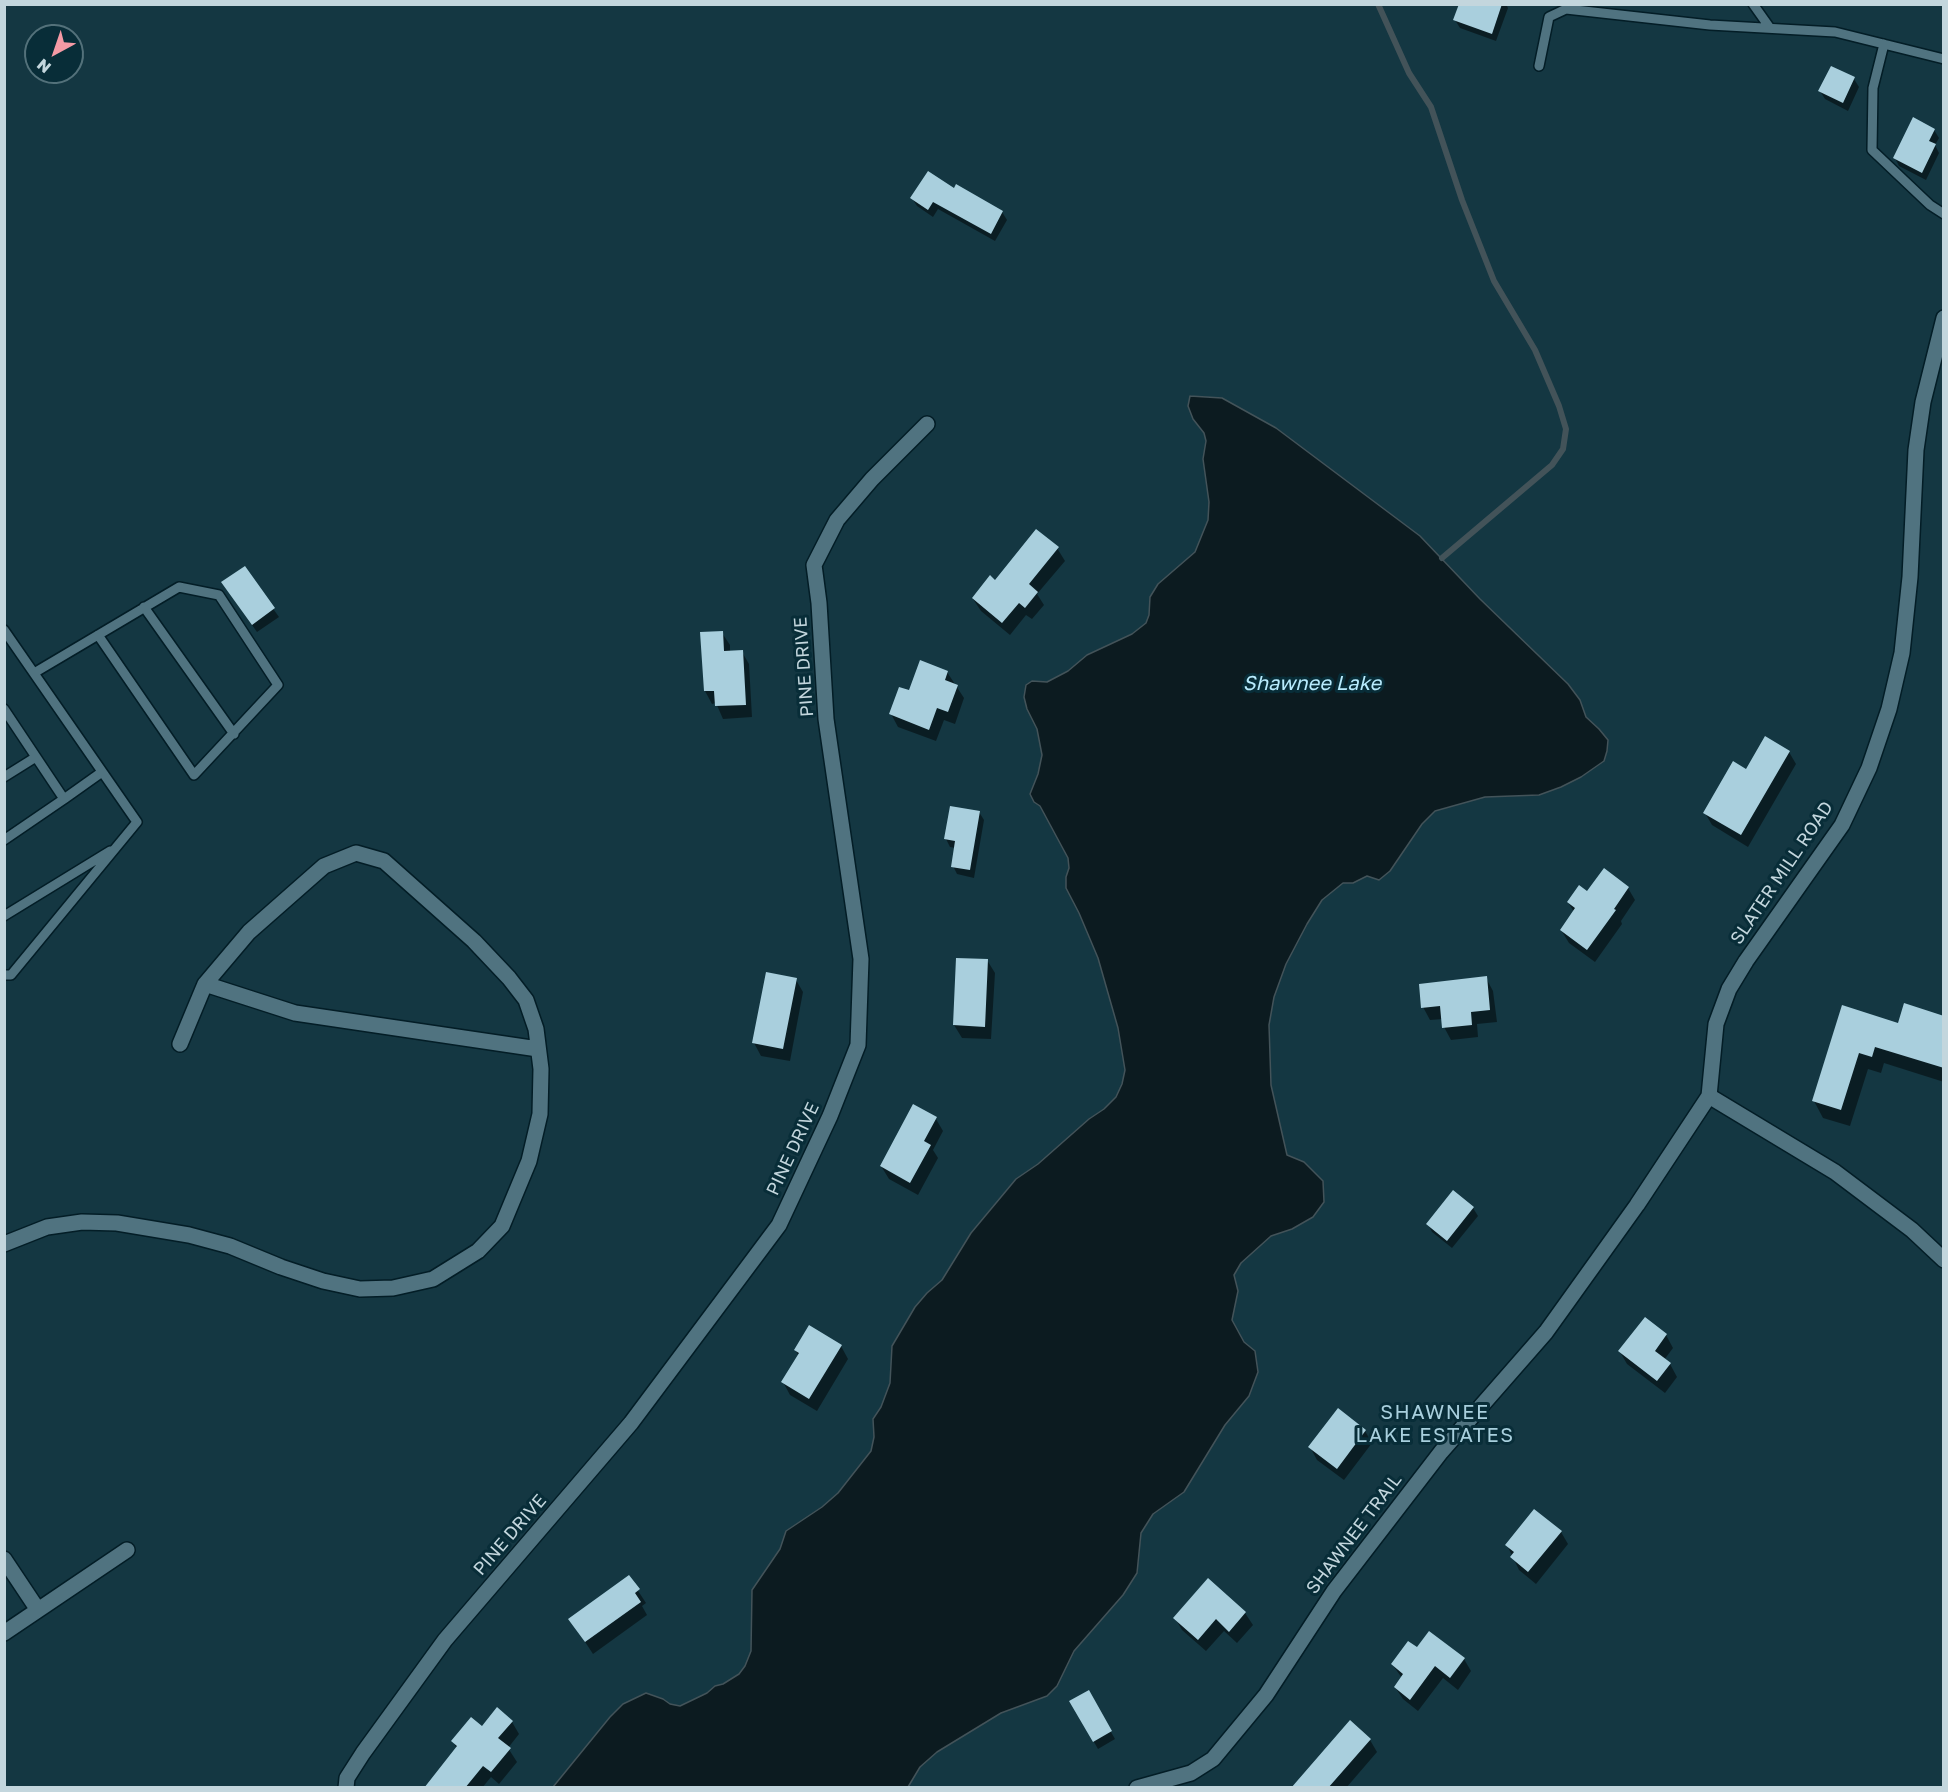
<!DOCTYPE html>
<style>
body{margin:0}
#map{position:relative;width:1948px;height:1792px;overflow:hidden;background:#143742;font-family:"Golos Text",sans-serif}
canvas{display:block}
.frame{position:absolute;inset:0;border:6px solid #c3d6dd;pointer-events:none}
.north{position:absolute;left:24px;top:24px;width:60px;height:60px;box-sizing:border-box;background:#082d38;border:2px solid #53717a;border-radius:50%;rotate:220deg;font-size:16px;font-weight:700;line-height:24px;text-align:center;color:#c3d6dd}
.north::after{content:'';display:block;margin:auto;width:21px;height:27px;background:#f49aa5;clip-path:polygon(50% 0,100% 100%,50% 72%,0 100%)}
</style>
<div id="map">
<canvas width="1948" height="1792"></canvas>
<div class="frame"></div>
<div class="north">N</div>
</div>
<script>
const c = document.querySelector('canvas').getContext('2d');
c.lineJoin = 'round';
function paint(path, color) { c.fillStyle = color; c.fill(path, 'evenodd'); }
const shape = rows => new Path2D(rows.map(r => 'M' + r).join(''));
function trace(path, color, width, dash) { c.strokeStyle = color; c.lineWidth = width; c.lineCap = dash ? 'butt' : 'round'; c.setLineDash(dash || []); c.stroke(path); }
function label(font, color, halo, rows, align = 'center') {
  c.font = font + ' "Golos Text",sans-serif'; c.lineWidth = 6; c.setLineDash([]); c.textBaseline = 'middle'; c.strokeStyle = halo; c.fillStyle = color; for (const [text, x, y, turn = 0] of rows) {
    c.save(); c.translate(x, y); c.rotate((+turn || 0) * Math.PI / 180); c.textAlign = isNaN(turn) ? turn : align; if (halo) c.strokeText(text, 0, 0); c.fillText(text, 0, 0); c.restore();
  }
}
const water = shape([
 [1190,396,1222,398,1276,428,1420,536,1480,599,1568,684,1580,700,1586,717,1599,729,1608,740,1607,751,1604,761,1581,777,1561,787,1539,795,1485,797,1435,811,1422,824,1390,871,1379,880,1367,876,1353,883,1343,883,1322,900,1307,924,1286,964,1274,997,1269,1025,1271,1085,1287,1155,1304,1162,1323,1181,1324,1202,1313,1217,1292,1229,1271,1236,1241,1263,1234,1275,1238,1291,1232,1320,1244,1342,1255,1351,1258,1372,1249,1396,1225,1425,1184,1492,1153,1514,1141,1533,1137,1573,1123,1595,1074,1651,1057,1686,1047,1696,1001,1713,937,1752,920,1767,908,1787,553,1787,610,1717,623,1704,646,1693,663,1699,670,1704,680,1706,707,1693,715,1686,723,1684,739,1674,745,1666,751,1651,752,1590,780,1549,786,1531,822,1507,838,1493,871,1451,874,1437,873,1419,881,1407,890,1383,892,1346,915,1307,927,1293,942,1280,971,1233,1016,1179,1038,1164,1089,1119,1104,1109,1116,1097,1122,1084,1125,1070,1118,1028,1098,958,1079,913,1066,888,1066,877,1069,868,1068,858,1040,806,1034,802,1030,794,1038,774,1042,755,1037,729,1027,709,1024,697,1026,685,1032,681,1047,682,1068,671,1087,655,1132,634,1146,623,1149,615,1150,597,1158,584,1195,552,1208,520,1209,502,1203,459,1206,441,1204,433,1193,419,1188,406,1190,396]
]);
paint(water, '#0c1b20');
trace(water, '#435359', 1.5);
paint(shape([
 [1460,4,1506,4,1508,8,1496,41,1460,28,1455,20],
 [1854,79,1859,87,1848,111,1825,99,1820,91],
 [1934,130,1939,138,1935,145,1939,153,1926,180,1899,166,1895,158],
 [954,190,1002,212,1007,220,995,241,938,209,933,217,917,206,912,198],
 [1057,548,1065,561,1037,594,1044,605,1032,619,1026,615,1010,635,981,611,973,599,995,582],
 [244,568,279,617,257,632,228,591],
 [722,633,730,645,730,652,742,652,749,664,752,717,723,719,716,703,712,704,705,691],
 [947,672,964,698,955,724,944,720,936,741,898,727,891,714,910,692],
 [1789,752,1796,764,1748,847,1712,825,1705,813],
 [979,812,984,820,974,878,957,874,953,866,956,848,950,847,946,839],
 [1628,888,1635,900,1621,921,1622,924,1595,962,1569,943,1561,930,1574,912,1568,902,1588,893],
 [958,959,987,960,995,973,991,1039,962,1038,954,1025],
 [1486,978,1493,991,1497,1022,1477,1024,1478,1037,1451,1040,1444,1027,1443,1019,1430,1020,1423,1007],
 [796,980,803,992,790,1061,761,1056,754,1043],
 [1843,1007,1899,1025,1944,1018,1944,1082,1884,1063,1881,1073,1868,1069,1850,1126,1823,1118,1814,1101],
 [936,1119,943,1131,933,1150,938,1158,918,1195,889,1179,881,1166],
 [1473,1208,1478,1216,1452,1248,1432,1232,1428,1224],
 [809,1327,841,1346,848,1359,817,1411,790,1395,783,1382,799,1356,795,1350],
 [1666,1335,1673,1348,1664,1360,1670,1364,1677,1377,1665,1393,1627,1364,1620,1352],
 [1365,1431,1372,1443,1344,1480,1317,1460,1310,1447],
 [1561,1532,1568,1544,1536,1584,1519,1570,1507,1545],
 [629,1577,646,1603,642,1606,647,1615,593,1654,570,1619],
 [1208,1580,1245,1613,1253,1625,1237,1643,1224,1631,1206,1651,1182,1630,1175,1618],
 [1417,1649,1464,1659,1471,1671,1458,1690,1443,1678,1418,1711,1403,1699,1395,1687,1402,1678,1392,1664],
 [1088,1692,1115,1739,1098,1749,1071,1702],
 [512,1722,519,1734,508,1748,517,1762,499,1784,491,1777,482,1788,426,1788,457,1749,453,1741,482,1728],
 [1370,1740,1377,1752,1346,1788,1293,1788]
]), '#0007');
trace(shape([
 [1378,4,1409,73,1431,107,1462,200,1494,281,1535,350,1559,406,1566,429,1563,449,1552,465,1442,558]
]), '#435359', 6);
paint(shape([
 [1459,4,1502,4,1492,34,1453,20],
 [1831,66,1855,77,1843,103,1818,91],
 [1913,117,1935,129,1929,141,1936,144,1922,173,1893,158],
 [928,171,954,188,956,184,1003,211,991,234,933,202,928,210,910,198],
 [1036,529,1059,547,1029,584,1038,592,1025,608,1019,603,1002,623,972,598,990,575,995,580],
 [245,566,275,608,252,625,221,582],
 [723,631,724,651,743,650,746,705,715,706,714,691,704,691,700,632],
 [920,660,948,671,945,680,958,685,948,712,937,708,929,730,889,714,899,687,909,690],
 [1765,736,1790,751,1741,835,1703,813,1733,761,1746,769],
 [950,806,980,811,970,870,951,867,955,841,944,839],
 [1604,868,1629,887,1614,909,1616,910,1587,950,1560,930,1575,908,1567,902,1579,885,1587,891],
 [956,958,988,959,985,1027,953,1025],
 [766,972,797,978,783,1049,752,1043],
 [1487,976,1490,1010,1471,1012,1472,1025,1442,1028,1440,1006,1421,1008,1419,984],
 [1904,1003,1944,1016,1944,1068,1875,1047,1872,1057,1859,1053,1841,1110,1812,1101,1842,1005,1898,1023],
 [913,1104,937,1117,924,1141,931,1145,910,1183,880,1166],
 [1453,1190,1474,1207,1447,1241,1426,1224],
 [1645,1317,1667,1334,1655,1351,1671,1363,1657,1381,1618,1351],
 [809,1325,842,1345,809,1399,781,1382,799,1353,794,1350],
 [1338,1408,1366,1430,1337,1469,1308,1447],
 [1534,1509,1562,1531,1528,1572,1510,1557,1514,1552,1505,1545],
 [629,1575,640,1589,635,1593,641,1602,585,1642,568,1619],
 [1208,1578,1246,1612,1229,1632,1216,1619,1198,1640,1173,1618],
 [1429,1631,1465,1658,1450,1678,1435,1666,1410,1700,1394,1687,1403,1674,1391,1664,1408,1641,1417,1647],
 [1089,1690,1112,1731,1093,1742,1069,1701],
 [497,1707,513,1721,498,1738,511,1748,491,1772,483,1766,465,1788,424,1788,457,1746,451,1741,471,1717,482,1726],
 [1350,1720,1371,1739,1328,1788,1291,1788]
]), '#a9cfdd');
const service = shape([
 [1753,4,1770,28],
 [1884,44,1873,88,1872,150,1930,205,1944,214],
 [1539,66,1549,17,1566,9,1710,25,1835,32,1944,59],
 [144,607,234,734],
 [4,630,137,822,11,975,4,975],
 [34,673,179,587,219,595,278,685,194,775,98,635],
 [4,709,64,799,4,840],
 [4,777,36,757],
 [64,799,102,772],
 [4,916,110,851]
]);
const minor = shape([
 [205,984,295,1013,538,1049],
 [1709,1096,1835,1172,1912,1230,1944,1260],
 [4,1244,47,1227,82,1222,117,1223,189,1235,230,1246,281,1267,323,1281,360,1289,393,1288,433,1279,478,1251,502,1226,529,1161,540,1114,541,1069,536,1029,526,1000,509,978,474,941,384,861,356,853,324,866,249,932,205,984,180,1044],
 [4,1559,38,1610],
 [4,1633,127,1550],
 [346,1788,347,1778,363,1753,445,1640,631,1423,779,1225,830,1116,858,1045,861,959,826,719,819,603,814,565,837,520,872,479,927,424]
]);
const tertiary = shape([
 [1137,1788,1191,1773,1213,1759,1266,1695,1334,1591,1441,1452,1546,1332,1637,1205,1709,1096,1716,1024,1729,989,1746,961,1842,825,1869,768,1889,709,1902,653,1910,577,1916,450,1923,402,1944,318]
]);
trace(service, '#031d26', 12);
trace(minor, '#031d26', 18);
trace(tertiary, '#031d26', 18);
trace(service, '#507380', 9);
trace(minor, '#507380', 15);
trace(tertiary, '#507380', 15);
label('18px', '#c3d6dd', '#082d38', [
 ["PINE DRIVE",804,667,-94],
 ["SLATER MILL ROAD",1782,873,-56],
 ["PINE DRIVE",793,1149,-65],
 ["SHAWNEE TRAIL",1354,1534,-53],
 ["PINE DRIVE",510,1535,-49]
]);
label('italic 20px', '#b8ebfd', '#082d38', [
 ["Shawnee Lake",1312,684]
]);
c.letterSpacing = '1.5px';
label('20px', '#a8cfdd', '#082d38', [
 ["SHAWNEE",1435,1413],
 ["LAKE ESTATES",1435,1436]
]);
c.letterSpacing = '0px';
</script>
